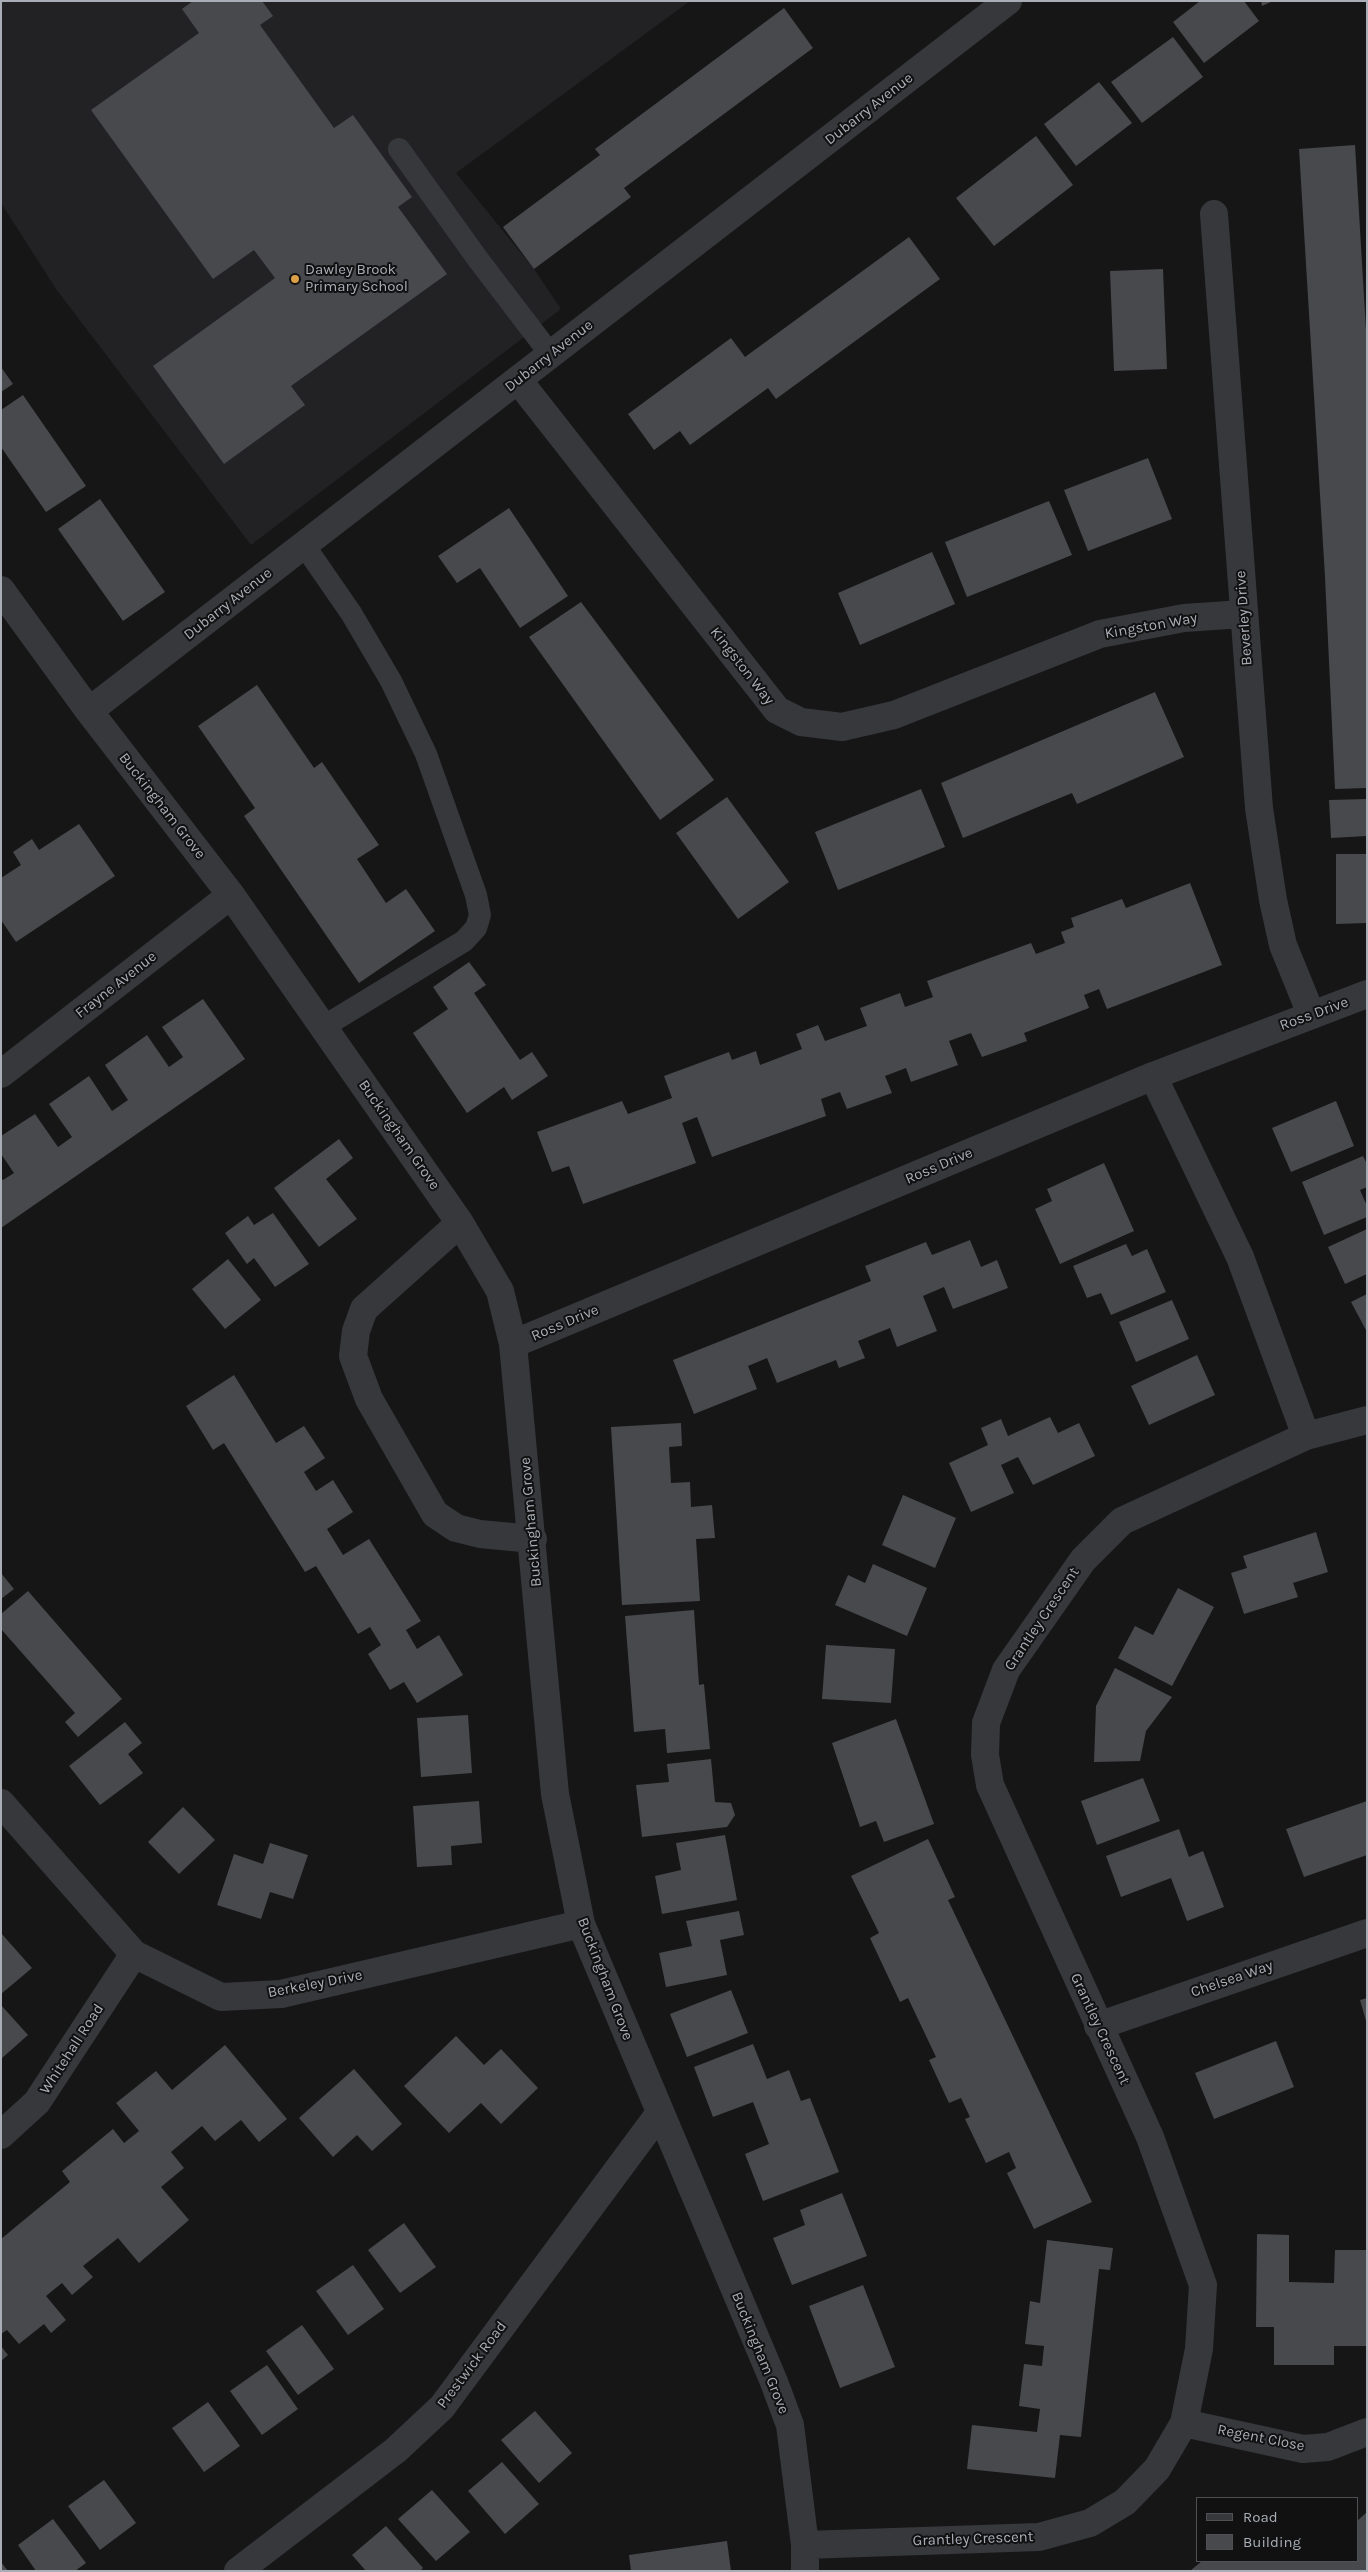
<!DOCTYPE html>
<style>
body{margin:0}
#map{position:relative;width:1368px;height:2572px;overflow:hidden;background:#161617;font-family:Karla,sans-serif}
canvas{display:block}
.frame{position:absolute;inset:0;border:2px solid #a9aeb6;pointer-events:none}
.legend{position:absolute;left:1196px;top:2497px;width:162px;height:65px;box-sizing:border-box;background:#111112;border:1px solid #4e5054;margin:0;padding:6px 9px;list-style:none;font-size:15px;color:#a9aeb6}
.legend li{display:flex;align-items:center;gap:10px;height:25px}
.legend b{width:25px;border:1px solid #4e5054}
</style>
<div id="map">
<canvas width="1368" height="2572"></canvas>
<div class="frame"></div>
<ul class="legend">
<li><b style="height:6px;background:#37383c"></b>Road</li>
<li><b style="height:14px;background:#48494c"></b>Building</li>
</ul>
</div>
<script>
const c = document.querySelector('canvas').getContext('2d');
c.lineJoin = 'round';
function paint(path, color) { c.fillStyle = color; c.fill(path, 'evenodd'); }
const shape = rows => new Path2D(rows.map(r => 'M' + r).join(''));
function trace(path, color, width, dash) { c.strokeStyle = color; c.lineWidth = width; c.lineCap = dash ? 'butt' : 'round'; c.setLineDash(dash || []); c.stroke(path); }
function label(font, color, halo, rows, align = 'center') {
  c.font = font + ' Karla,sans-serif'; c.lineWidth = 4; c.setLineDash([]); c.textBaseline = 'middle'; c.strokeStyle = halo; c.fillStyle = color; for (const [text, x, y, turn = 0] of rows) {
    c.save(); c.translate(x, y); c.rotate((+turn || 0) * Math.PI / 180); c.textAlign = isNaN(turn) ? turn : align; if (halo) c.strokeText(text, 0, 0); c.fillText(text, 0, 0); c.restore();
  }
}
paint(shape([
 [1,1,690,1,456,173,534,269,561,309,251,545,56,289,1,203]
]), '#222224');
paint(shape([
 [193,1,262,1,273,16,260,25,334,128,353,115,412,197,398,207,447,274,291,386,305,405,224,464,153,366,275,278,254,250,213,279,91,110,199,33,182,9],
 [1200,1,1244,1,1259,21,1204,63,1173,22],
 [1261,1,1273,1,1262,6],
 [784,8,813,48,624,188,631,197,534,269,503,227,600,155,595,149],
 [1173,37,1203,77,1142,123,1111,82],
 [1099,82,1132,123,1076,166,1044,124],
 [1036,136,1073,185,994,246,956,198],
 [1355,145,1367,347,1367,788,1335,789,1325,577,1299,149],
 [909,237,940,279,776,399,768,388,690,445,680,431,654,450,628,414,731,338,745,357],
 [1163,269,1167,369,1114,371,1110,271],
 [1,367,13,384,1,392],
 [23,395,86,486,46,512,1,447,1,410],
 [1148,458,1172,519,1088,551,1064,490],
 [100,499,165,592,123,621,58,529],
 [1049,501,1072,555,967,597,945,542],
 [509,508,568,596,520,628,480,568,457,583,438,556],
 [932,552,955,604,860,645,838,593],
 [581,602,714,780,660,820,529,637],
 [257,685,314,768,322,762,379,845,357,859,386,903,406,889,435,931,359,983,244,816,255,808,198,726],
 [1155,692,1184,757,1077,804,1072,793,963,838,941,783],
 [921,789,945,847,838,890,815,832],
 [727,797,789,882,738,919,676,833],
 [1367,799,1367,836,1331,838,1329,800],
 [79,824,115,876,16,942,1,920,1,878,21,865,13,852,32,839,39,850],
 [1336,854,1367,854,1367,923,1336,924],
 [1190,883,1222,965,1107,1009,1099,989,1084,995,1089,1008,1024,1033,1027,1041,982,1057,971,1033,949,1041,958,1065,911,1082,906,1068,885,1076,892,1093,847,1109,840,1092,821,1099,826,1116,712,1157,697,1117,682,1123,696,1163,583,1204,569,1166,552,1172,537,1132,622,1101,628,1114,672,1098,664,1076,729,1052,732,1060,756,1051,760,1065,802,1049,796,1034,818,1025,825,1041,867,1026,860,1008,900,993,905,1007,933,997,927,981,1031,943,1036,954,1065,943,1061,932,1074,927,1071,918,1122,899,1126,908],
 [469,962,486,985,474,993,520,1060,532,1052,548,1076,512,1100,504,1087,467,1113,413,1033,448,1009,433,987],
 [203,999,245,1059,1,1228,1,1178,3,1180,14,1173,1,1154,1,1136,35,1114,58,1147,72,1137,49,1104,89,1076,112,1111,128,1100,105,1065,147,1035,169,1067,183,1057,162,1027],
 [1336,1101,1354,1146,1291,1172,1272,1128],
 [339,1139,353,1158,326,1179,357,1219,319,1247,274,1188],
 [1363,1156,1367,1164,1367,1187,1360,1190,1367,1206,1367,1217,1324,1235,1302,1182],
 [1104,1163,1134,1231,1060,1264,1035,1209,1052,1201,1047,1189],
 [273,1213,309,1264,275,1287,254,1258,247,1264,225,1233,248,1216,254,1225],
 [1367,1229,1367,1274,1345,1284,1328,1247],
 [970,1240,981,1267,997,1260,1008,1288,953,1309,944,1287,923,1296,937,1331,897,1347,890,1328,858,1341,865,1358,839,1368,836,1360,777,1383,767,1358,748,1366,757,1389,694,1414,673,1360,871,1281,865,1266,926,1242,932,1255],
 [1126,1244,1132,1256,1147,1249,1166,1292,1111,1315,1101,1293,1087,1298,1073,1266],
 [228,1259,261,1300,225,1329,192,1289],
 [1367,1294,1367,1332,1351,1302],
 [1172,1300,1189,1339,1136,1362,1119,1322],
 [1197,1355,1215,1395,1149,1425,1131,1386],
 [234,1375,276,1443,304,1426,325,1458,304,1472,316,1491,333,1480,353,1512,327,1529,343,1555,369,1539,421,1621,406,1630,417,1649,439,1635,463,1675,417,1703,404,1682,390,1690,368,1654,381,1645,370,1627,358,1634,316,1566,305,1572,224,1443,213,1450,186,1406],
 [1050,1417,1058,1433,1079,1423,1095,1456,1033,1485,1018,1457,1001,1465,1014,1493,971,1512,949,1463,988,1445,981,1428,1001,1419,1008,1436],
 [681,1423,682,1446,669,1447,671,1483,690,1482,691,1507,712,1505,715,1538,696,1539,700,1601,622,1605,611,1427],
 [903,1495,956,1518,935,1568,882,1545],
 [1316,1532,1328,1572,1293,1583,1298,1597,1244,1614,1231,1573,1247,1568,1243,1556],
 [873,1564,927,1588,907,1636,835,1605,848,1575,865,1583],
 [1,1573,14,1589,1,1599],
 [1178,1588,1214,1607,1172,1686,1118,1658,1135,1626,1153,1635],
 [28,1591,122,1699,78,1737,65,1722,75,1713,1,1629,1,1614],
 [694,1610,699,1685,704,1684,710,1749,667,1753,665,1729,634,1732,625,1616],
 [826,1645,895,1649,891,1703,822,1699],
 [1115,1668,1172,1697,1146,1731,1140,1761,1094,1762,1096,1706],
 [468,1715,472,1773,421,1777,417,1718],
 [896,1719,934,1824,884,1842,876,1821,860,1827,832,1743],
 [125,1722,142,1743,128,1754,143,1773,100,1805,69,1766],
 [711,1759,715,1802,731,1803,735,1815,727,1827,642,1837,636,1785,669,1782,667,1764],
 [1143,1778,1160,1821,1097,1845,1081,1801],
 [479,1801,482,1843,451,1846,452,1865,417,1867,413,1806],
 [1367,1801,1367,1855,1304,1877,1286,1829],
 [183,1807,215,1840,179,1874,148,1842],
 [1179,1829,1189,1857,1203,1851,1224,1907,1187,1921,1171,1878,1121,1897,1106,1856],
 [725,1835,737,1900,662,1914,655,1876,681,1870,676,1843],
 [928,1839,955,1897,948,1900,1092,2202,1034,2229,1007,2173,1016,2168,1009,2152,986,2163,965,2119,970,2117,961,2098,949,2103,929,2060,936,2057,908,1998,900,2002,870,1938,879,1933,851,1876],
 [270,1843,308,1855,293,1899,270,1892,261,1919,217,1905,234,1854,263,1864],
 [739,1911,744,1935,720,1940,727,1975,666,1987,659,1953,692,1946,686,1921],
 [1,1933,32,1968,1,1994],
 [731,1990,748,2033,687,2057,670,2014],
 [1367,1998,1367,2021,1366,2021,1360,2000],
 [1,2005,28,2035,1,2059],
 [456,2036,484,2065,501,2049,538,2088,501,2124,481,2103,449,2133,404,2086],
 [1276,2041,1294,2087,1214,2119,1195,2073],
 [753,2044,767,2079,789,2070,801,2101,810,2098,839,2172,763,2201,745,2154,769,2144,753,2102,713,2117,694,2067],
 [225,2045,287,2119,259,2142,241,2120,215,2141,202,2126,171,2152,184,2168,161,2187,189,2220,139,2263,118,2238,83,2266,93,2277,72,2295,62,2283,46,2296,66,2320,51,2333,44,2324,19,2344,7,2330,1,2334,1,2239,70,2182,62,2171,113,2129,124,2143,139,2131,116,2103,156,2071,172,2090],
 [354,2069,402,2124,372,2151,357,2135,333,2157,299,2118],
 [842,2193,867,2256,792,2285,773,2238,805,2225,800,2210],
 [404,2223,436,2267,400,2293,368,2250],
 [1257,2234,1289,2235,1289,2282,1334,2283,1335,2250,1367,2250,1367,2346,1334,2346,1334,2365,1274,2365,1274,2327,1256,2327],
 [1047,2240,1113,2248,1110,2270,1099,2269,1081,2437,1060,2435,1055,2478,967,2469,972,2425,1037,2432,1040,2409,1019,2406,1024,2364,1042,2366,1044,2346,1025,2344,1030,2301,1040,2303],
 [353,2265,384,2309,348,2335,316,2291],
 [863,2285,895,2367,840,2388,809,2306],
 [302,2325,334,2369,298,2395,266,2351],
 [1,2346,8,2355,1,2361],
 [267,2365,298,2409,262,2435,230,2391],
 [208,2402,240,2446,204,2472,172,2428],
 [535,2411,572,2453,539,2483,501,2440],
 [502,2462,539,2504,505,2534,468,2491],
 [104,2480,136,2523,100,2550,68,2506],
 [432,2490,470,2532,436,2561,398,2519],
 [1367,2512,1367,2571,1190,2571,1202,2561,1357,2561,1357,2521],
 [53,2519,86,2563,75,2571,36,2571,18,2545],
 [386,2526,423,2568,420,2571,366,2571,352,2555],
 [727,2541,731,2571,631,2571,629,2555],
 [1,2562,8,2571,1,2571]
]), '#48494c');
trace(shape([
 [399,149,477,258,551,355],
 [304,545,351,613,391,681,426,754,476,895,480,915,476,928,464,941,323,1027]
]), '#37383c', 22);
trace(shape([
 [1214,214,1259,808,1273,900,1283,945,1311,1014],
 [518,380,777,710,801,722,842,727,894,715,1100,634,1184,618,1243,614],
 [1,590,89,711,231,895,460,1223,500,1291,513,1344,555,1794,581,1924,774,2382,790,2425,805,2545,805,2571],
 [89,711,1008,1],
 [1,1074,231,895],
 [1153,1076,1240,1257,1306,1436],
 [460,1223,364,1309,356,1331,353,1356,369,1399,435,1514,456,1528,480,1534,533,1539],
 [513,1344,1153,1076,1367,994],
 [1,1803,134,1954,221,1997,281,1994,581,1924],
 [1098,2026,1367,1933],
 [1,2135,37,2102,134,1954],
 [1184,2423,1303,2449,1328,2447,1367,2432],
 [805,2545,1039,2537,1090,2523,1125,2502,1157,2469,1184,2423,1199,2349,1203,2285,1150,2137,990,1785,985,1755,986,1723,1006,1670,1083,1560,1122,1521,1306,1436,1367,1420],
 [238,2571,396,2450,442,2407,659,2114]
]), '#37383c', 28);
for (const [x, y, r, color] of [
 [295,279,5,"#dca049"]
]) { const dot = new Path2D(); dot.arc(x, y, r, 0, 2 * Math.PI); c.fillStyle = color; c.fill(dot); trace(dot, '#111112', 2); }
label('15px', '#a9aeb6', '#111112', [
 ["Dubarry Avenue",869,109,-38],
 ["Dubarry Avenue",549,356,-38],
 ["Dubarry Avenue",228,604,-38],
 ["Beverley Drive",1244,618,-94],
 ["Kingston Way",1151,626,-10],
 ["Kingston Way",742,666,52],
 ["Buckingham Grove",162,806,52],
 ["Frayne Avenue",116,985,-38],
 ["Ross Drive",1314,1014,-20],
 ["Buckingham Grove",399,1135,55],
 ["Ross Drive",939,1166,-23],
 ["Ross Drive",565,1323,-23],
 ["Buckingham Grove",531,1522,-95],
 ["Grantley Crescent",1042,1619,-56],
 ["Buckingham Grove",605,1979,69],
 ["Chelsea Way",1232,1979,-19],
 ["Berkeley Drive",315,1984,-11],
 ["Grantley Crescent",1100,2029,65],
 ["Whitehall Road",72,2049,-57],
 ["Buckingham Grove",760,2353,68],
 ["Prestwick Road",472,2365,-53],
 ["Regent Close",1261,2438,11],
 ["Grantley Crescent",973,2539,-2]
]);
label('15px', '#a9aeb6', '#111112', [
 ["Dawley Brook",305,270],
 ["Primary School",305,287]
], 'left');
</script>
